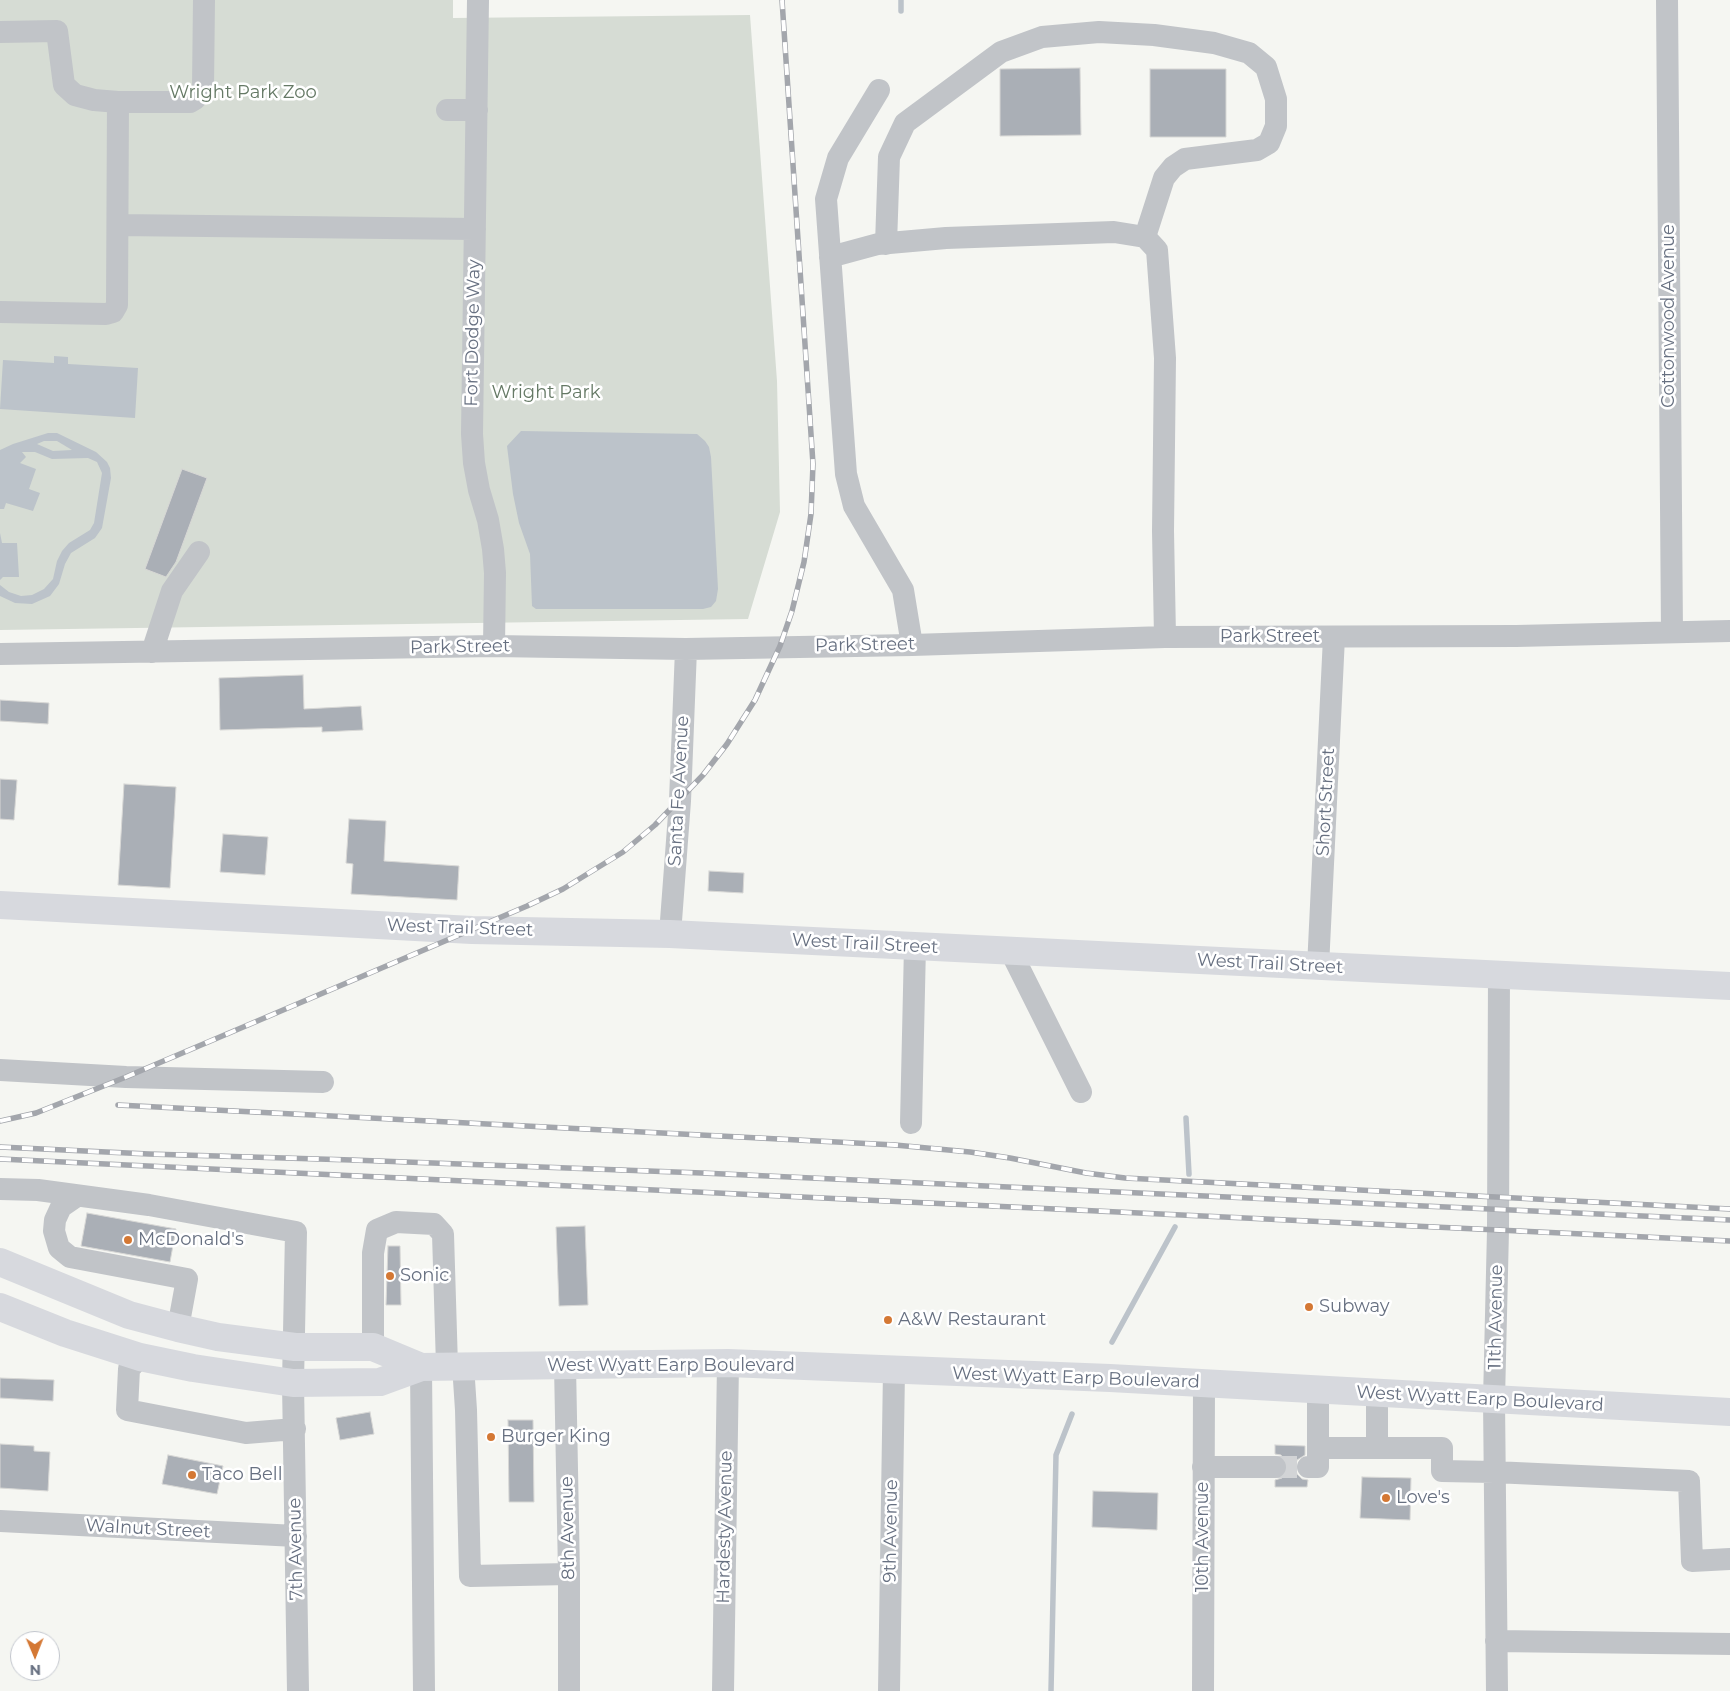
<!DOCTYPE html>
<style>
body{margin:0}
#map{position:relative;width:1730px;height:1691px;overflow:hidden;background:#f5f6f2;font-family:Montserrat,sans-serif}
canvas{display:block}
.north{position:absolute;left:10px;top:1631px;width:50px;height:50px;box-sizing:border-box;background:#fff;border:1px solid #c2c6cd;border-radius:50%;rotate:179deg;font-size:14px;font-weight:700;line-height:20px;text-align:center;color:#677081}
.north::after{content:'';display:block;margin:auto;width:18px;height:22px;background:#d47834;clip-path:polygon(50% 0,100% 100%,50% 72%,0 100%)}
</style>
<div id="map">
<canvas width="1730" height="1691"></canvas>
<div class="north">N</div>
</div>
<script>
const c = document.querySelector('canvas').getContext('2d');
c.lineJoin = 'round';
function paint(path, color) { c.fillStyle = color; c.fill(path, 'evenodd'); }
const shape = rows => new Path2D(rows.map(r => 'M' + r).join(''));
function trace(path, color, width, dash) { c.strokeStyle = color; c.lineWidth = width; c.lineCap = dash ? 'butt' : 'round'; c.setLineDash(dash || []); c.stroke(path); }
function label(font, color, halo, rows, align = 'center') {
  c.font = font + ' Montserrat,sans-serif'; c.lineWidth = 5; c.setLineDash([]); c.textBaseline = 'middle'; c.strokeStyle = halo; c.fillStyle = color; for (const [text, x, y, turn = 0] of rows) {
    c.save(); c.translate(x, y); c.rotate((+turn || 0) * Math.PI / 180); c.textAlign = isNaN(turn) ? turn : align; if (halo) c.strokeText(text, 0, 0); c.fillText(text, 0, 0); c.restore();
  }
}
paint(shape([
 [0,0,453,0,453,18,750,15,777,381,780,512,748,619,0,630]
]), '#d6dcd4');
paint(shape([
 [54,356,68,357,68,364,138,368,135,418,0,409,3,360,54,363],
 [521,431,697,434,705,441,709,447,711,457,718,589,716,601,711,607,703,609,536,609,532,606,530,554,519,523,513,494,507,446],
 [48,433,57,433,96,452,107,462,110,468,111,478,102,528,95,538,71,553,65,564,59,584,50,596,32,604,15,603,0,596,0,585,9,592,21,596,32,595,44,589,53,579,57,561,62,551,69,543,90,530,94,523,102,473,97,462,88,458,52,459,35,452,22,452,26,457,20,463,36,469,29,489,40,493,33,511,6,503,4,509,0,509,0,450,13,444],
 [44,441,57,441,72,450,53,451,37,444],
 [0,533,2,543,17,543,19,577,3,577,0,580]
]), '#bcc3ca');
trace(shape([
 [901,0,901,11],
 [1186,1118,1189,1174],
 [1112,1342,1175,1227],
 [1051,1691,1056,1455,1072,1414]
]), '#bcc3ca', 5.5);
const building = shape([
 [1080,68,1081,135,1000,136,1000,69,1080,68],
 [1150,69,1226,69,1226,137,1150,137,1150,69],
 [182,469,207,478,176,562,166,577,145,569,182,469],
 [303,675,304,709,361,706,363,730,322,732,322,727,220,730,219,678,303,675],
 [0,700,49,703,48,724,0,721,0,700],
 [0,779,17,780,14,820,0,819,0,779],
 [124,784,176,787,170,888,118,885,124,784],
 [349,819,386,821,384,861,459,866,457,900,351,894,353,864,346,863,349,819],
 [223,834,268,837,265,875,220,872,223,834],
 [709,871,744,873,743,893,708,891,709,871],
 [87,1213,176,1229,170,1262,81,1246,87,1213],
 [585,1226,588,1305,559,1306,556,1227,585,1226],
 [388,1246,400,1246,401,1305,386,1305,388,1246],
 [0,1378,54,1380,53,1401,0,1398,0,1378],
 [370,1412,374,1434,340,1440,336,1418,370,1412],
 [508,1420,533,1420,534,1502,509,1502,508,1420],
 [0,1444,34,1446,34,1451,50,1452,48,1491,0,1488,0,1444],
 [1275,1445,1305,1446,1305,1455,1297,1460,1295,1467,1297,1474,1302,1479,1308,1480,1307,1487,1275,1487,1275,1480,1282,1478,1287,1473,1288,1467,1286,1460,1281,1455,1275,1454,1275,1445],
 [168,1455,223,1466,217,1494,162,1484,168,1455],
 [1362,1477,1411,1478,1410,1520,1360,1518,1362,1477],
 [1093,1491,1158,1493,1157,1530,1092,1527,1093,1491]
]);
paint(building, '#aaafb6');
trace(building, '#d7d7d5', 1);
trace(shape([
 [1275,1467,1308,1467]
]), '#d2d4d6', 22, [22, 11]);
trace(shape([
 [478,0,472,434,474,463,479,490,488,520,493,549,495,573,494,646],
 [1667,0,1672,632],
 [0,32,57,31,64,85,75,95,94,100,118,102,190,102,195,99,200,94,203,87,204,0],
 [879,90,838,158,826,199,846,474,854,506,903,590,912,645],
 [447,110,477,110],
 [118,225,475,229],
 [886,244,889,157,905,123,1001,52,1042,37,1099,32,1154,35,1214,43,1249,53,1266,67,1276,99,1276,126,1269,143,1257,150,1185,159,1173,167,1164,178,1145,237],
 [830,257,878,244,946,238,1114,232,1145,237,1157,250,1165,358,1163,531,1165,637],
 [0,312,106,314,113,312,117,305,118,102],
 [152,652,172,591,199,552],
 [0,654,494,646,686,649,912,645,1165,637,1516,636,1730,631],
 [670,934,680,801,686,649],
 [1011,952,1081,1092],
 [1318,967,1334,637],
 [0,1070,126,1077,323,1082],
 [911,1123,915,946],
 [0,1189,38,1190,149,1205,296,1232,293,1383,298,1691],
 [77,1196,61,1207,55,1220,54,1231,59,1248,70,1257,187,1279,178,1328],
 [373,1347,373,1253,377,1230,396,1222,434,1224,443,1234,447,1366],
 [140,1357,129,1369,127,1410,246,1433,295,1429],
 [463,1365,466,1410,470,1576,569,1574],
 [565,1365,569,1574,569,1691],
 [421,1367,424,1691],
 [1318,1448,1442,1448,1442,1471,1494,1472,1689,1481,1692,1561,1730,1559],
 [1377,1448,1377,1393],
 [1203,1467,1275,1467],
 [1308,1467,1318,1467,1318,1390],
 [0,1521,296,1536],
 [1496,1641,1730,1644],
 [723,1691,728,1363],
 [889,1691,894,1370],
 [1203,1691,1204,1383],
 [1497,1691,1494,1400,1498,1230,1499,974]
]), '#c1c4c8', 22);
trace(shape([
 [0,905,472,930,670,934,1730,986],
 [0,1262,129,1315,178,1328,218,1337,295,1347,373,1347,421,1367],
 [0,1307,65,1333,140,1357,193,1368,293,1383,380,1382,421,1367,728,1363,1110,1378,1730,1412]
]), '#d7d9de', 28);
const rail = shape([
 [118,1105,895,1145,970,1152,1010,1158,1086,1173,1125,1178,1730,1209],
 [0,1121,36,1113,126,1077,527,906,563,889,623,852,655,825,703,775,727,744,755,700,780,646,792,611,804,562,811,514,813,464,782,0],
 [0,1147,149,1154,352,1160,702,1173,1730,1220],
 [0,1159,1730,1241]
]);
trace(rail, '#a3a6ac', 5.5);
trace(rail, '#fff', 4, [11]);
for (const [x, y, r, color] of [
 [128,1240,5,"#d47834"],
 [390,1276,5,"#d47834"],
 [1309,1307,5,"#d47834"],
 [888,1320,5,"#d47834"],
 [491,1437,5,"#d47834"],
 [192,1475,5,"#d47834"],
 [1386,1498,5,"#d47834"]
]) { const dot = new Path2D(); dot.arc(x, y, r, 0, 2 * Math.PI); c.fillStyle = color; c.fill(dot); trace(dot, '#fff', 2); }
label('18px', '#657965', '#fff', [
 ["Wright Park Zoo",243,93],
 ["Wright Park",546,393]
]);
label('18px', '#677081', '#fff', [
 ["Cottonwood Avenue",1669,316,-90],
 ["Fort Dodge Way",473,333,-89],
 ["Park Street",1270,637],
 ["Park Street",865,645,-1],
 ["Park Street",460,647,-1],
 ["Santa Fe Avenue",679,791,-87],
 ["Short Street",1326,802,-87],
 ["West Trail Street",460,928,2],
 ["West Trail Street",865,944,3],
 ["West Trail Street",1270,964,3],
 ["11th Avenue",1496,1317,-89],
 ["West Wyatt Earp Boulevard",671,1366],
 ["West Wyatt Earp Boulevard",1076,1378,2],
 ["West Wyatt Earp Boulevard",1480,1399,3],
 ["Hardesty Avenue",725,1527,-89],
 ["8th Avenue",568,1528,-91],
 ["Walnut Street",148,1529,3],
 ["9th Avenue",891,1531,-89],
 ["10th Avenue",1203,1537,-90],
 ["7th Avenue",296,1549,-91]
]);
label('18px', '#677081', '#fff', [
 ["McDonald's",138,1240],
 ["Sonic",400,1276],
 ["Subway",1319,1307],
 ["A&W Restaurant",898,1320],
 ["Burger King",501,1437],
 ["Taco Bell",202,1475],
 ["Love's",1396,1498]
], 'left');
</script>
